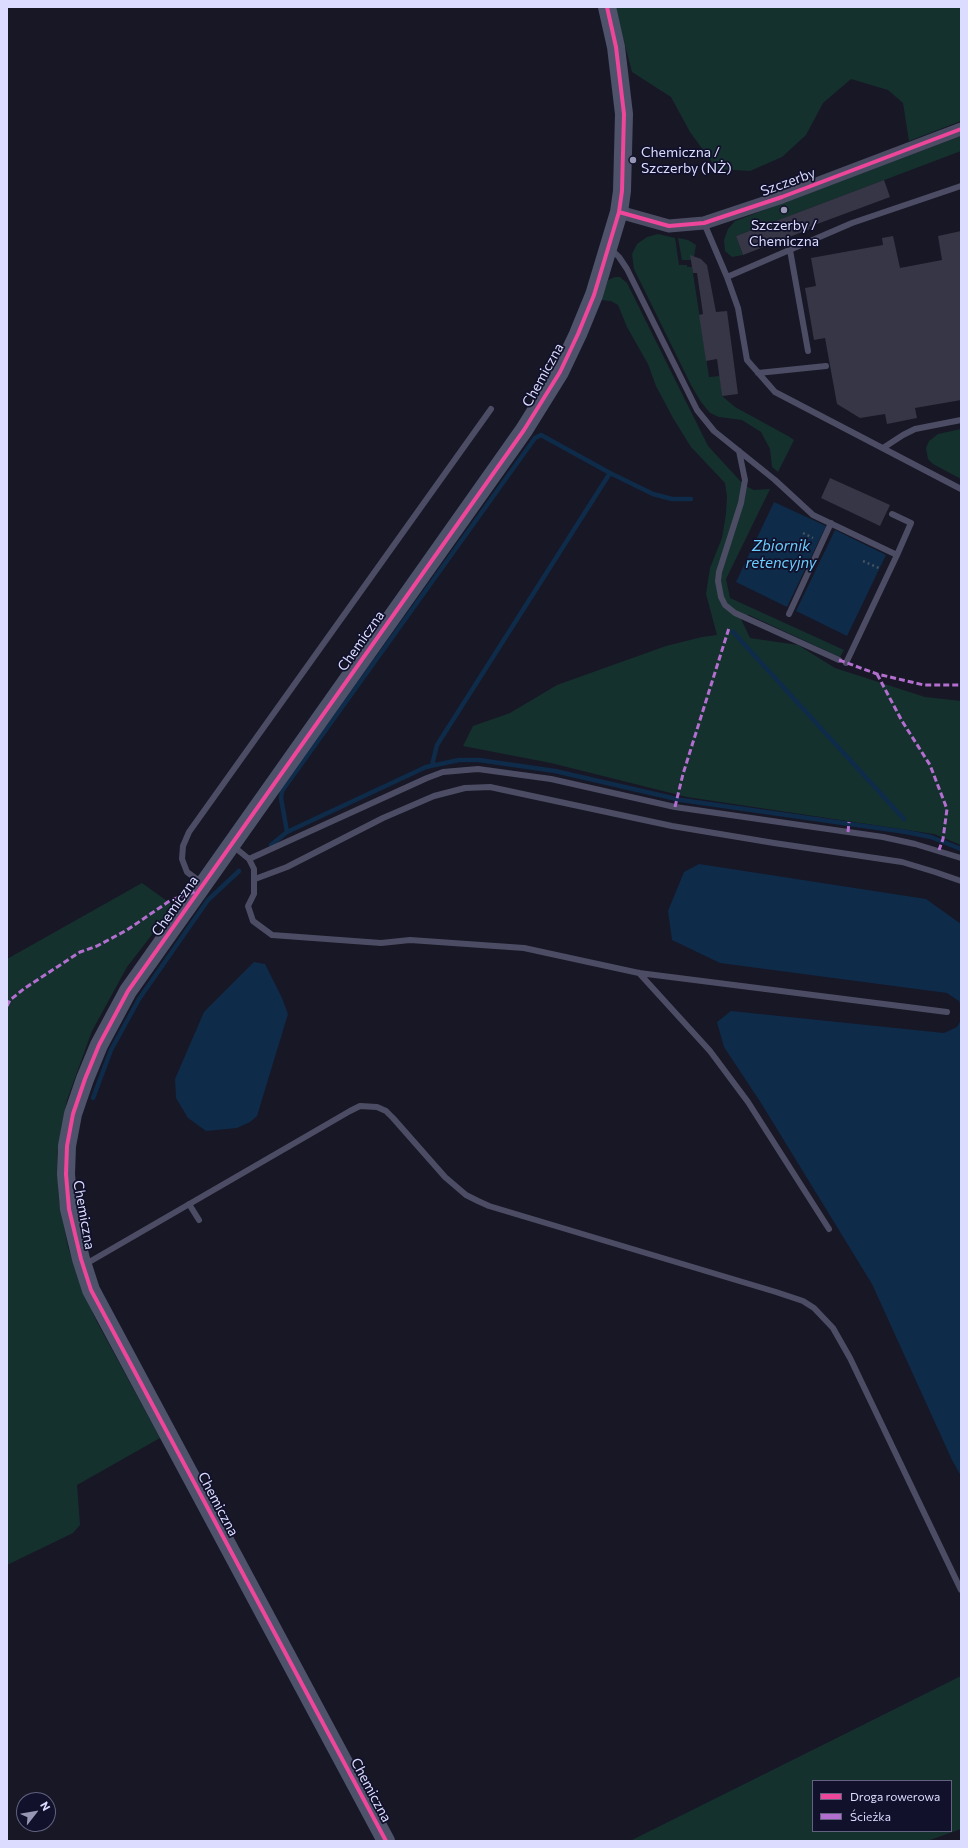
<!DOCTYPE html>
<meta charset="utf-8">
<style>
body{margin:0}
#map{position:relative;width:968px;height:1848px;overflow:hidden;background:#181725;font-family:Commissioner,sans-serif}
canvas{display:block}
.frame{position:absolute;inset:0;border:8px solid #dbdcff;pointer-events:none}
.legend{position:absolute;left:812px;top:1780px;width:140px;height:52px;box-sizing:border-box;background:#12112b;border:1px solid #626280;margin:0;padding:5px 7px;list-style:none;font-size:12px;color:#dbdcff}
.legend li{display:flex;align-items:center;gap:8px;height:20px}
.legend b{width:20px;border:1px solid #626280}
.north{position:absolute;left:16px;top:1792px;width:40px;height:40px;box-sizing:border-box;background:#12112b;border:1px solid #626280;border-radius:50%;rotate:59deg;font-size:11px;font-weight:700;line-height:16px;text-align:center;color:#dbdcff}
.north::after{content:'';display:block;margin:auto;width:14px;height:18px;background:#9797b3;clip-path:polygon(50% 0,100% 100%,50% 72%,0 100%)}
</style>
<div id="map">
<canvas width="968" height="1848"></canvas>
<div class="frame"></div>
<ul class="legend">
<li><b style="height:5px;background:#ed469a"></b>Droga rowerowa</li>
<li><b style="height:5px;background:#b36fd0"></b>Ścieżka</li>
</ul>
<div class="north">N</div>
</div>
<script>
const c = document.querySelector('canvas').getContext('2d');
c.lineJoin = 'round';
function paint(path, color) { c.fillStyle = color; c.fill(path, 'evenodd'); }
const shape = rows => new Path2D(rows.map(r => 'M' + r).join(''));
function trace(path, color, width, dash) { c.strokeStyle = color; c.lineWidth = width; c.lineCap = dash ? 'butt' : 'round'; c.setLineDash(dash || []); c.stroke(path); }
function label(font, color, halo, rows, align = 'center') {
  c.font = font + ' Commissioner,sans-serif'; c.lineWidth = 3.5; c.setLineDash([]); c.textBaseline = 'middle'; c.strokeStyle = halo; c.fillStyle = color; for (const [text, x, y, turn = 0] of rows) {
    c.save(); c.translate(x, y); c.rotate((+turn || 0) * Math.PI / 180); c.textAlign = isNaN(turn) ? turn : align; if (halo) c.strokeText(text, 0, 0); c.fillText(text, 0, 0); c.restore();
  }
}
paint(shape([
 [615,7,961,7,961,121,909,141,903,103,888,90,851,79,823,103,806,135,782,157,750,171,717,169,690,132,671,97,632,72],
 [961,136,961,151,736,236,743,255,732,257,725,251,724,240,728,229,735,221],
 [658,234,675,238,679,265,687,265,687,267,692,267,709,377,720,376,722,396,735,407,788,436,794,440,778,472,772,467,770,449,761,432,742,420,719,417,710,413,701,402,691,385,634,269,632,254,637,244,647,237],
 [678,238,688,240,696,245,694,257,691,260,682,260],
 [615,277,620,277,627,283,708,446,744,485,754,490,770,489,726,579,730,598,844,650,840,657,749,615,743,615,741,616,741,619,750,638,798,645,835,668,925,697,961,701,961,845,934,834,687,797,551,763,463,746,473,726,510,713,557,685,666,646,702,637,717,635,706,594,710,568,722,538,726,514,727,497,725,483,691,447,673,418,656,386,648,364,627,327,618,305,611,301,600,300,608,280],
 [961,429,961,479,933,464,928,459,926,448,929,441,938,434],
 [142,883,174,906,127,967,92,1031,67,1100,57,1153,59,1201,68,1247,81,1287,97,1322,160,1438,77,1485,80,1525,73,1533,7,1565,7,959],
 [961,1676,961,1829,927,1841,630,1841],
 [813,1781,951,1781,951,1831,813,1831]
]), '#15312e');
paint(shape([
 [774,502,826,526,787,607,736,582],
 [835,530,886,555,847,636,796,611],
 [699,864,926,899,961,924,961,1007,959,1001,947,993,720,963,672,940,668,911,684,872],
 [254,962,265,964,282,998,288,1014,257,1116,250,1122,237,1128,206,1131,188,1118,176,1098,175,1079,204,1012],
 [731,1011,944,1033,957,1027,961,1020,961,1476,952,1460,872,1284,761,1103,724,1047,717,1022]
]), '#0e2b4a');
trace(shape([
 [733,632,904,819],
 [432,765,437,745,610,473],
 [287,832,281,798,282,791,535,438,541,435,610,473,653,494,672,499,691,499],
 [271,845,287,832,426,767,459,760,479,760,555,771,681,800,906,832,931,837,961,849],
 [93,1098,111,1050,139,999,208,900,239,871]
]), '#0e2b4a', 4.5);
paint(shape([
 [884,180,890,197,809,227,810,229,743,255,736,236],
 [961,231,961,400,915,408,917,418,887,424,885,414,860,418,837,404,825,338,814,340,805,288,816,286,811,258,883,245,882,238,893,236,900,268,942,260,938,236],
 [690,255,701,259,707,265,716,312,727,311,738,394,722,396,717,359,706,361,699,315,703,314,697,273,693,273],
 [830,478,890,505,880,526,821,498]
]), '#363646');
trace(shape([
 [803,533,813,538],
 [863,561,881,569]
]), '#45535f', 2.5, [2, 3]);
trace(shape([
 [704,223,727,277,738,308,747,360,775,392,961,489],
 [611,249,619,257,627,269,697,410,714,431,775,480,813,515,897,555,911,523,892,514],
 [790,250,808,351],
 [727,277,852,223,961,186],
 [758,373,826,366],
 [883,448,903,435,915,429,961,420],
 [739,451,745,480,741,503,719,572,718,581,721,597,725,605,735,613,839,660],
 [789,614,831,523],
 [846,663,897,555],
 [233,846,249,859,254,869,254,894,248,906,253,921,272,935,381,943,410,940,524,948,639,973,947,1012],
 [249,859,427,778,443,772,478,769,551,779,675,807,883,837,915,844,961,858],
 [255,879,287,867,383,818,434,796,465,788,490,787,672,826,774,843,902,862,935,872,961,881],
 [202,883,187,872,182,859,183,846,189,832,491,409],
 [639,973,710,1051,748,1102,829,1229],
 [189,1204,199,1220],
 [84,1265,350,1111,360,1106,377,1107,386,1111,393,1118,445,1177,466,1195,478,1201,489,1206,776,1292,803,1301,814,1308,833,1328,850,1358,961,1590]
]), '#4c4d65', 6);
trace(shape([
 [619,212,669,226,704,223,782,197,961,129]
]), '#4c4d65', 13);
trace(shape([
 [386,1841,91,1290,81,1259,69,1209,66,1174,67,1146,73,1114,85,1079,99,1045,128,991,524,430,560,372,578,334,594,295,619,212,622,191,624,114,616,47,607,7]
]), '#4f526b', 18);
trace(shape([
 [839,660,877,674,924,685,961,685],
 [877,674,902,721,930,765,947,809,943,839,939,850],
 [675,807,683,774,729,628],
 [848,832,849,822],
 [7,1006,10,1000,25,988,80,952,97,946,127,930,171,900,197,891]
]), '#b36fd0', 3, [6, 3]);
trace(shape([
 [619,212,669,226,704,223,782,197,961,129],
 [386,1841,91,1290,81,1259,69,1209,66,1174,67,1146,73,1114,85,1079,99,1045,128,991,524,430,560,372,578,334,594,295,619,212,622,191,624,114,616,47,607,7]
]), '#ed469a', 4);
for (const [x, y, r, color] of [
 [633,160,4,"#9797b3"],
 [784,210,4,"#9797b3"]
]) { const dot = new Path2D(); dot.arc(x, y, r, 0, 2 * Math.PI); c.fillStyle = color; c.fill(dot); trace(dot, '#12112b', 1.5); }
label('14px', '#dbdcff', '#12112b', [
 ["Chemiczna /",641,152],
 ["Szczerby (NŻ)",641,168],
 ["Szczerby /",784,225,"center"],
 ["Chemiczna",784,241,"center"]
], 'left');
label('14px', '#dbdcff', '#12112b', [
 ["Szczerby",788,182,-20],
 ["Chemiczna",543,375,-61],
 ["Chemiczna",361,641,-55],
 ["Chemiczna",175,906,-55],
 ["Chemiczna",84,1215,80],
 ["Chemiczna",218,1504,62],
 ["Chemiczna",371,1790,62]
]);
label('italic 15px', '#6acdfe', '#12112b', [
 ["Zbiornik",781,546],
 ["retencyjny",781,563]
]);
</script>
